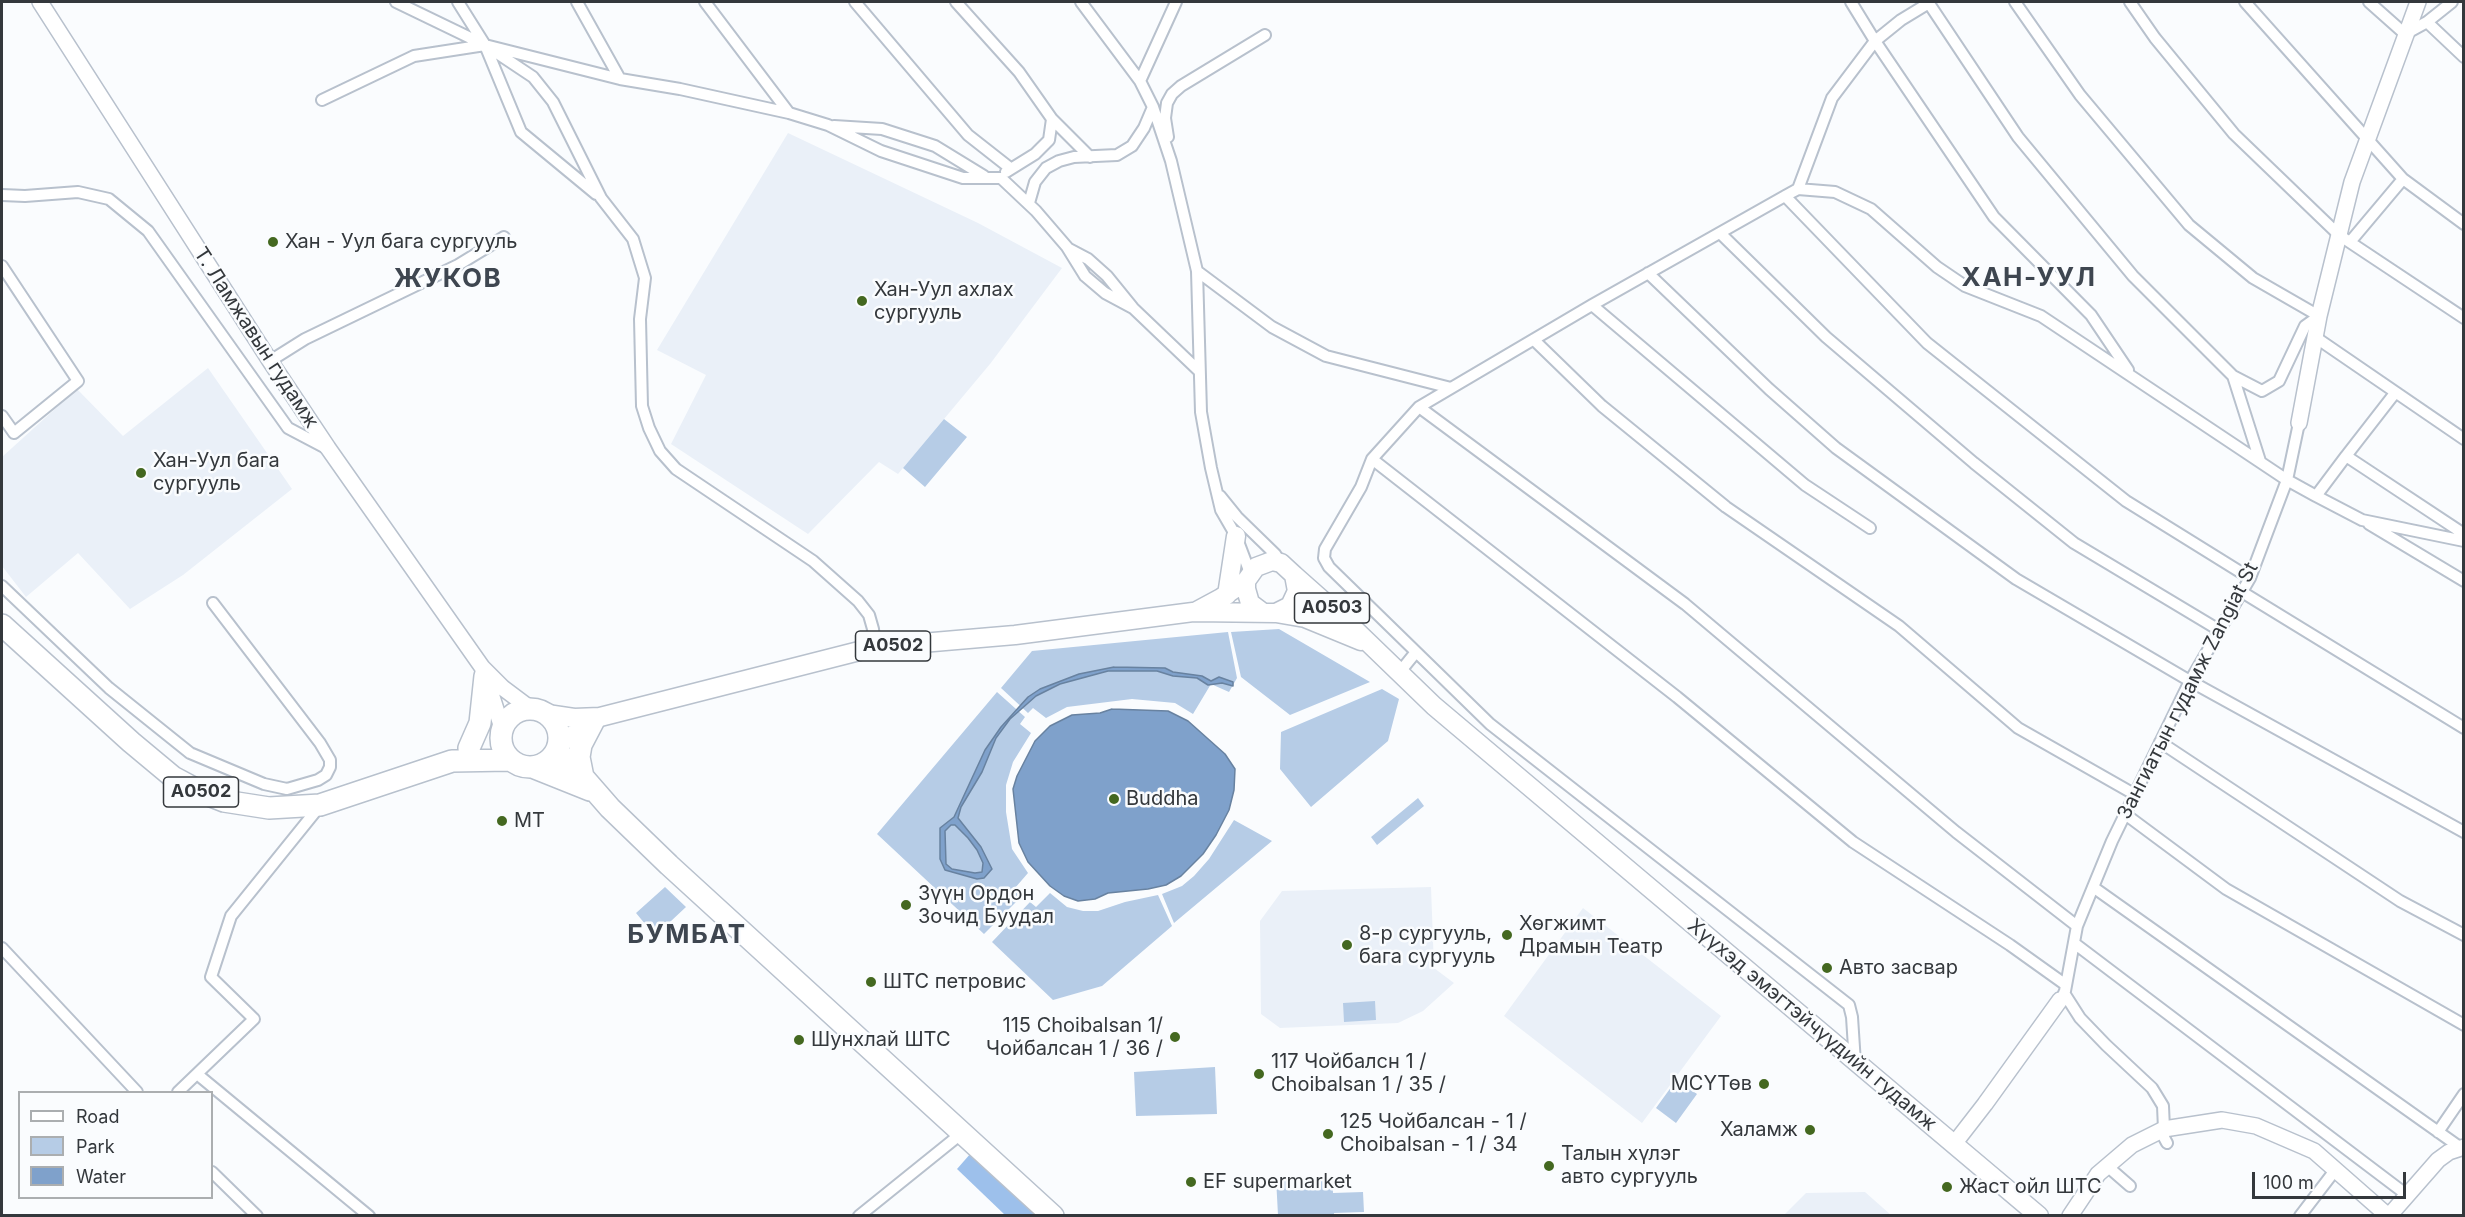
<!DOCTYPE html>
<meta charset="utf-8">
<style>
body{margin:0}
#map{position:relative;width:2465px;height:1217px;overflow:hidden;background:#fafcfe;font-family:Inter,sans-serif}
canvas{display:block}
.frame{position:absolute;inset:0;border:3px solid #34383c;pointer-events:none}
.legend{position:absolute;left:18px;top:1091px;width:195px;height:108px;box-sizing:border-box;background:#fafcfe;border:2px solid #abaeb0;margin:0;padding:8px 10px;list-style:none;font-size:18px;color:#34383c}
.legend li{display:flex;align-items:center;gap:12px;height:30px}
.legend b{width:30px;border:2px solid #abaeb0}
.scale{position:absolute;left:2252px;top:1172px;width:154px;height:27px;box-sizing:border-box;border:3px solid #34383c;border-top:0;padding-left:8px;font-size:18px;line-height:21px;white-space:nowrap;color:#34383c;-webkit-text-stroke:4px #fafcfe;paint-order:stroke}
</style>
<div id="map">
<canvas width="2465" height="1217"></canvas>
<div class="frame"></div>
<ul class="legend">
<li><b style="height:8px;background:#fff"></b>Road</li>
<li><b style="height:16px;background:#b6cce6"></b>Park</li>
<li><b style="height:16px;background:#7fa1cb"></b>Water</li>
</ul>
<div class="scale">100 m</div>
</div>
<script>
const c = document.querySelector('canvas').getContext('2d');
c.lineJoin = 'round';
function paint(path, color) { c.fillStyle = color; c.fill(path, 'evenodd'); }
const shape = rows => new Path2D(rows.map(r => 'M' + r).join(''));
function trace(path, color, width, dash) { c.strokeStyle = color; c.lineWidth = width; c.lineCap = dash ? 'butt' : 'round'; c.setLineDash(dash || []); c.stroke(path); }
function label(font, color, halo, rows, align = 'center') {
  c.font = font + ' Inter,sans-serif'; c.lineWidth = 5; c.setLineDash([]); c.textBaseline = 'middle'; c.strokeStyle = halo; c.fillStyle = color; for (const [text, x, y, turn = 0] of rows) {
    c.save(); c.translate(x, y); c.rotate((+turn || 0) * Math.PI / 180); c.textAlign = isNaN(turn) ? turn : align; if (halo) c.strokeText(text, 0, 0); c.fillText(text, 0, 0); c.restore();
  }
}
paint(shape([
 [788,133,978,223,1062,268,990,364,898,474,879,462,808,534,671,444,706,375,657,350],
 [208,368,292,489,183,575,130,609,78,553,26,597,2,566,2,457,77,389,123,436],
 [1431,887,1434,968,1454,983,1423,1011,1398,1023,1280,1028,1261,1014,1260,921,1282,891],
 [1583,908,1721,1016,1642,1123,1504,1016],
 [1865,1192,1891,1215,1784,1215,1806,1193]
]), '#eaf0f8');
paint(shape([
 [944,419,967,437,925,487,903,468],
 [1279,629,1370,682,1290,715,1241,677,1231,632],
 [1228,632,1237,678,1229,692,1211,684,1193,714,1175,703,1132,699,1067,707,1046,718,1033,708,1028,713,1001,688,1032,651],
 [1382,689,1399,699,1388,741,1311,807,1280,769,1281,732],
 [997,692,1025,717,1020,724,1031,733,1013,762,1006,785,1006,812,1012,849,1028,873,1015,888,1023,895,984,934,877,834],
 [1418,798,1424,806,1377,845,1371,837],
 [1234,820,1272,841,1174,923,1162,894,1182,886,1194,876,1209,859],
 [665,887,686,907,655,936,636,913],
 [1050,893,1067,907,1083,911,1098,911,1125,902,1158,895,1172,926,1102,986,1053,1000,992,942,1030,902,1036,907],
 [1375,1001,1376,1020,1344,1022,1343,1003],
 [1215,1067,1217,1114,1136,1116,1134,1072],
 [1677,1079,1697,1094,1676,1123,1656,1108],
 [1332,1176,1333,1193,1363,1192,1364,1212,1334,1213,1334,1216,1278,1215,1276,1178]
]), '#b6cce6');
paint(shape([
 [971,1153,1039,1215,1005,1215,957,1169]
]), '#9dc0eb');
const water = shape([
 [1114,667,1165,668,1173,672,1202,676,1211,681,1219,677,1233,682,1233,686,1222,683,1208,685,1197,678,1173,676,1157,671,1108,671,1060,684,1036,696,1010,719,996,738,982,772,961,807,958,818,981,847,992,869,984,878,977,879,945,870,940,859,940,828,954,817,985,750,1001,727,1028,697,1040,689,1079,674,1114,667],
 [951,825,955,825,968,838,977,850,983,863,982,872,975,873,952,869,946,864,945,831,951,825],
 [1112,709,1168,711,1188,721,1225,754,1235,769,1234,790,1229,810,1216,835,1203,854,1181,876,1166,885,1148,889,1108,893,1095,899,1078,901,1064,896,1050,886,1028,862,1019,843,1013,789,1017,776,1035,741,1050,726,1072,715,1100,713,1112,709]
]);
paint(water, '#7fa1cb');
trace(water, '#6882a0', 1.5);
const street = shape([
 [396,2,485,45,533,77,553,102,601,198,633,239,645,278,640,319,642,406,649,428,660,451,676,469,813,561,858,601,869,615,873,629,875,647],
 [458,2,485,45,521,132,596,194],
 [577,2,620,79],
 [705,2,789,113],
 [855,2,968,135,1010,168],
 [956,2,1019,72,1052,119,1090,157],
 [1081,2,1140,81,1153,107,1171,161,1197,271,1201,412,1211,468,1221,510,1236,536,1250,573],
 [1851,2,1875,41,1994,217,2091,315,2128,370],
 [1928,2,2018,137,2133,276,2233,376,2262,391,2279,381,2305,326,2319,316,2253,278,2189,225,2080,95,2015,2],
 [2130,2,2155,38,2234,134,2339,235,2464,318],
 [2245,2,2403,179,2464,224],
 [2369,2,2405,34,2427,22,2452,2],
 [2427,22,2464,57],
 [1140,81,1176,2],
 [322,100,414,56,485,45,620,79,680,89,789,113,828,125,881,151,963,178,1001,178,1036,211,1067,247,1085,276,1105,293,1133,308],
 [834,126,882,129,935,146,984,176],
 [1168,137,1165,118,1167,103,1172,94,1181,86,1265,35],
 [1006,172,1035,154,1049,140,1052,119],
 [1798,189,1832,98,1875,41,1901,20,1929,3],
 [2,195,25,196,78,192,109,199,148,231,288,428,326,448],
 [1785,196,1927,343,2126,501,2250,578],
 [1029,203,1035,182,1046,168,1059,161,1074,157,1117,155,1132,146,1144,128,1153,107],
 [1720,233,1826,337,1974,463,2074,543,2219,630],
 [2350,242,2403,179],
 [1069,249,1088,259,1107,276,1133,308,1199,371],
 [2,266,78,381,14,433,2,416],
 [1197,271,1272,327,1326,356,1451,388],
 [1648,273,1769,389,1836,448,2016,579,2190,681,2464,832],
 [1592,305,1805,485,1870,528],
 [2315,337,2464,439],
 [1534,340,1602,406,1726,507,1899,626,2018,728,2134,794],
 [270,361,305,339,458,265,504,237],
 [2233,376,2260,461],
 [2395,393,2346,456,2464,534],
 [1419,407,1685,604,1956,832,2077,926],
 [1372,459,1677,697,1853,842,2010,945,2066,985],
 [1220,496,1237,517,1275,554,1280,562],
 [2316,496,2346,456],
 [2369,524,2464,581],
 [2,586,109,688,190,753,264,784,287,789,318,780,326,775,330,767,330,760,320,743,213,603],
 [2242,592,2464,728],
 [1399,673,1416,652],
 [2160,742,2400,901,2464,935],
 [2125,814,2226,889,2464,1025],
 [2093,887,2461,1148],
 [2074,943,2407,1195],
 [2,948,137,1092],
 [2065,991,2077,926,2112,841,2190,681,2250,578,2287,480,2299,423],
 [2064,993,2080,1018,2106,1045,2152,1088,2163,1106,2164,1129],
 [1855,1063,1852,1017,1849,1005,1490,724,1329,567,1324,558,1325,549,1361,487,1372,459,1419,407,1592,305,1785,196,1798,189,1835,192,1871,209,1937,267,1965,286,2041,316,2287,480,2316,496,2362,520,2464,541],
 [197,1074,369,1216],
 [178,1092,254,1019,211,977,231,916,319,807],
 [2160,1130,2167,1143],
 [2438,1132,2464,1094],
 [2107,1166,2130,1186],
 [212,1172,257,1216],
 [859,1216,962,1133],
 [2300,1216,2336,1169]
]);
const secondary = shape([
 [40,2,270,361,328,448,482,667,503,688,531,709],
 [2299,423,2319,316,2352,182,2418,2],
 [487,681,502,728],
 [1954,1144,1985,1104,2060,1000],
 [2070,1216,2098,1174,2132,1145,2164,1129,2222,1120,2256,1126,2314,1151,2388,1216],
 [2389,1216,2438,1160,2449,1152,2464,1147]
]);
const primary = shape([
 [1294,575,1347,622,1434,706,2039,1216],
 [1227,595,1236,536],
 [1195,612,1221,598,1246,581],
 [1276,613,1305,618,1361,641],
 [547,714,574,718,600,717,875,647,1015,635,1193,612,1276,613,1290,606,1297,591,1294,575,1281,563,1272,561,1256,567,1246,581,1246,589,1250,603,1262,612],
 [559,744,596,720]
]);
const highway = shape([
 [2,625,131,742,173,777,201,792,224,801,269,808,320,805,452,761,509,760],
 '501 738a29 29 0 1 1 58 0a29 29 0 1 1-58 0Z',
 [469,748,480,723,485,676],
 [556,752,569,761,610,808,669,865,1053,1216],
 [535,768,590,790],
 [583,777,579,757,581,745,593,722]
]);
trace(street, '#b8c1cd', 14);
trace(secondary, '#b8c1cd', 18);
trace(primary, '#b8c1cd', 21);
trace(highway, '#b8c1cd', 24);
trace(street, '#fff', 10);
trace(secondary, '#fff', 15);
trace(primary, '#fff', 18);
trace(highway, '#fff', 21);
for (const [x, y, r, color] of [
 [273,242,6,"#446820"],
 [862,301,6,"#446820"],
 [141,473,6,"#446820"],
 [1114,799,6,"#446820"],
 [502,821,6,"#446820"],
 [906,905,6,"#446820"],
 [1507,935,6,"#446820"],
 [1347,945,6,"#446820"],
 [1827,968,6,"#446820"],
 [871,982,6,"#446820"],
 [1175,1037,6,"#446820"],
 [799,1040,6,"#446820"],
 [1259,1074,6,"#446820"],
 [1764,1084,6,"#446820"],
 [1810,1130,6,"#446820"],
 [1328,1134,6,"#446820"],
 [1549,1166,6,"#446820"],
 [1191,1182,6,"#446820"],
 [1947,1187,6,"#446820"]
]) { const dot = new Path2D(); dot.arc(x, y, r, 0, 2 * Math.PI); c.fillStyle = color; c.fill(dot); trace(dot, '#fafcfe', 2); }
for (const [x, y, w] of [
 [1332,608,75],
 [893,646,75],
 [201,792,75]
]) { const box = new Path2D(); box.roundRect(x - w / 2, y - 15, w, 30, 4.5); c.fillStyle = '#fafcfe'; c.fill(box); trace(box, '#34383c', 1.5); }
label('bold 18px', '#34383c', null, [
 ["A0503",1332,608],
 ["A0502",893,646],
 ["A0502",201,792]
]);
label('20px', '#34383c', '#fafcfe', [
 ["Хан - Уул бага сургууль",285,242],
 ["Хан-Уул ахлах",874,290],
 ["сургууль",874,313],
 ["Хан-Уул бага",153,461],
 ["сургууль",153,484],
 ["Buddha",1126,799],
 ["MT",514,821],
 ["Зүүн Ордон",918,894],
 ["Зочид Буудал",918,917],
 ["Хөгжимт",1519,924],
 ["Драмын Театр",1519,947],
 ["8-р сургууль,",1359,934],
 ["бага сургууль",1359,957],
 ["Авто засвар",1839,968],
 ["ШТС петровис",883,982],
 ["115 Choibalsan 1/",1163,1026,"right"],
 ["Чойбалсан 1 / 36 /",1163,1049,"right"],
 ["Шунхлай ШТС",811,1040],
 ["117 Чойбалсн 1 /",1271,1062],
 ["Choibalsan 1 / 35 /",1271,1085],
 ["МСҮТөв",1752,1084,"right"],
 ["125 Чойбалсан - 1 /",1340,1122],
 ["Choibalsan - 1 / 34",1340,1145],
 ["Халамж",1798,1130,"right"],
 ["Талын хүлэг",1561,1154],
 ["авто сургууль",1561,1177],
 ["EF supermarket",1203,1182],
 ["Жаст ойл ШТС",1959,1187]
], 'left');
label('20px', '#34383c', '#fafcfe', [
 ["Т. Ламжавын гудамж",256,338,57],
 ["Зангиатын гудамж Zangiat St",2188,691,-63],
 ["Хүүхэд эмэгтэйчүүдийн гудамж",1812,1025,40]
]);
c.letterSpacing = '1.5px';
label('bold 26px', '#3e4650', '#fafcfe', [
 ["ХАН-УУЛ",2029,278],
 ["ЖУКОВ",448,279],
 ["БУМБАТ",687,935]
]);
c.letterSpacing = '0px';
</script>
